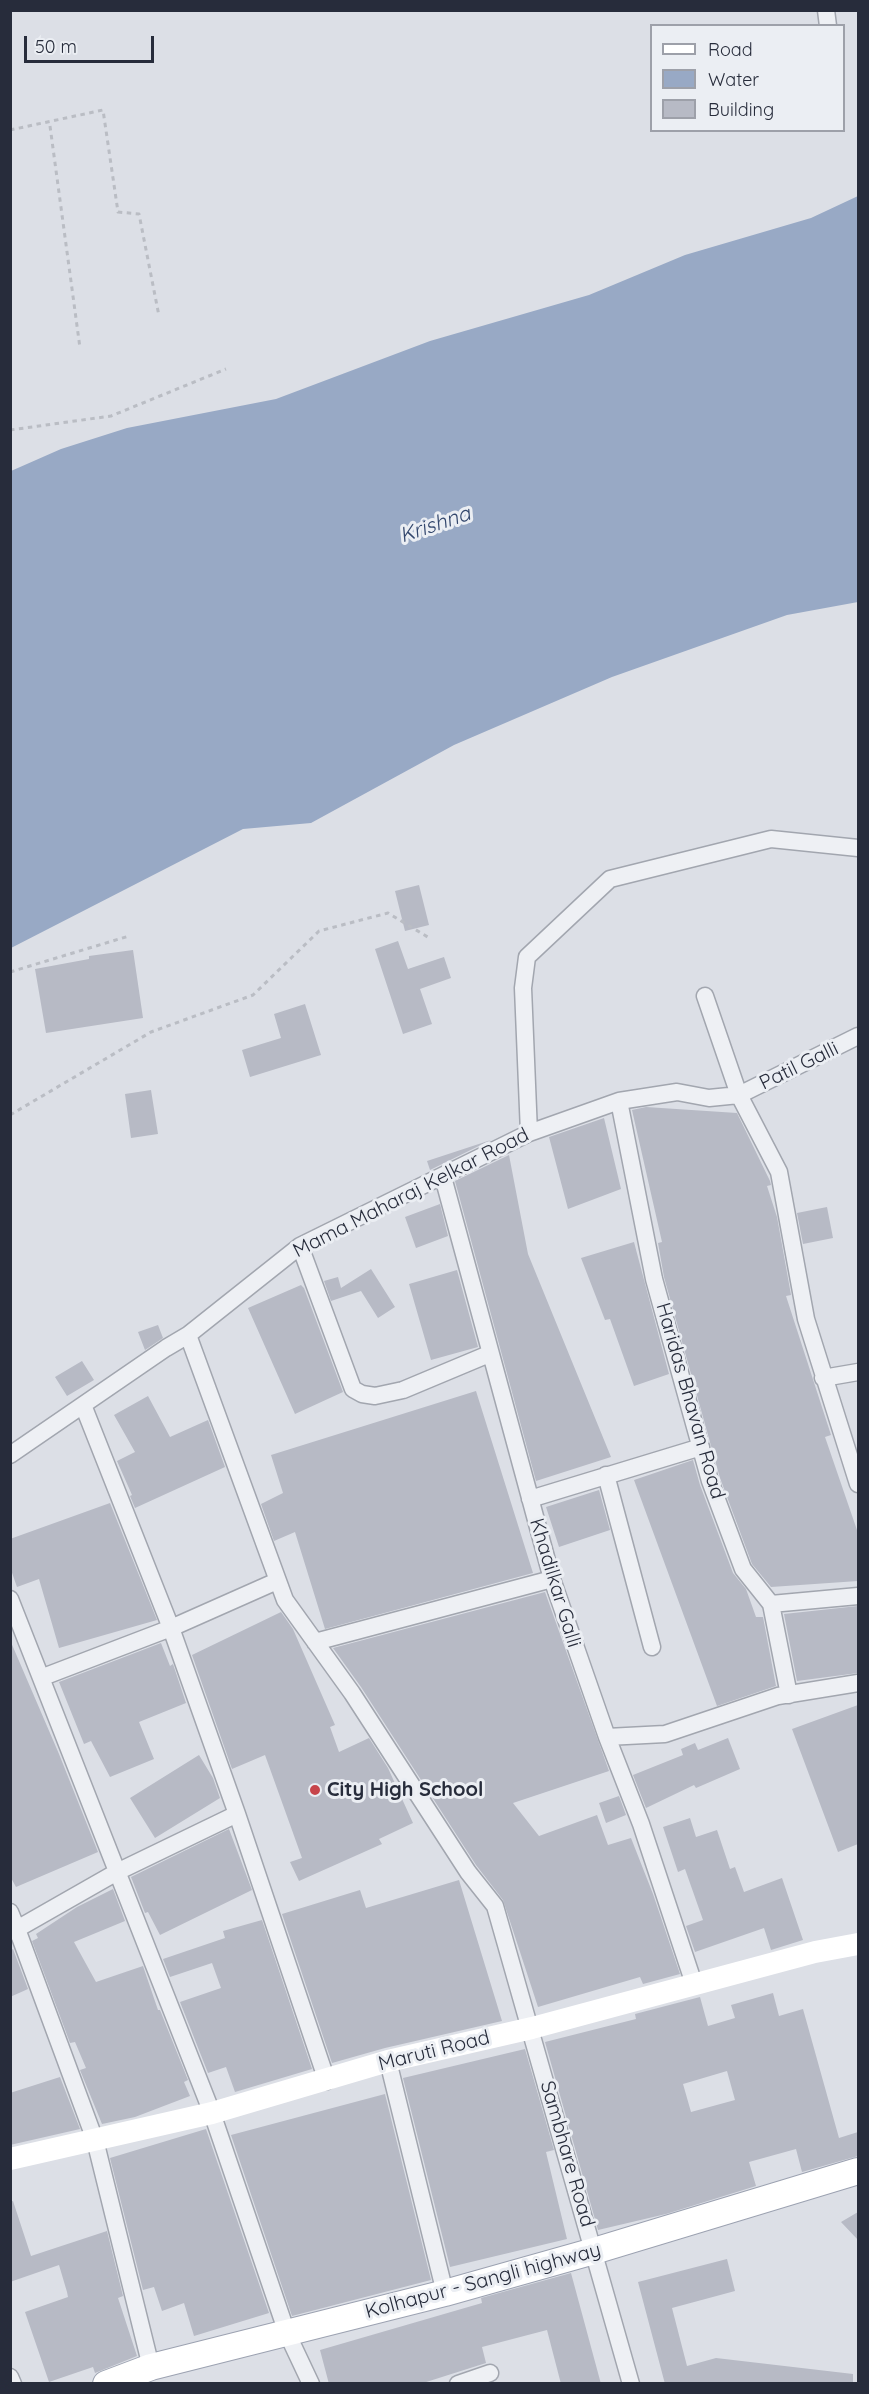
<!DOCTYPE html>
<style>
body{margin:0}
#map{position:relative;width:869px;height:2394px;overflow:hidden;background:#dcdfe6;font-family:Quicksand,sans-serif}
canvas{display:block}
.frame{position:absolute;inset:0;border:12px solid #272c3b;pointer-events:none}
.legend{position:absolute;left:650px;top:24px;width:195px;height:108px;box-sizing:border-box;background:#ebeef3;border:2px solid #9da0a9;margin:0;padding:8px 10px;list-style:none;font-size:18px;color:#272c3b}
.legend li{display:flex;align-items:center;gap:12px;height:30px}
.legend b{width:30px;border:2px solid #9da0a9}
.scale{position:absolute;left:24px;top:36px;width:130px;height:27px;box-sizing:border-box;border:3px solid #272c3b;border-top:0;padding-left:8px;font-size:18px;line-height:21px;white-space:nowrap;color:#272c3b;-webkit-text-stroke:4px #ebeef3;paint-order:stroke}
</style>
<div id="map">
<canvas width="869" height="2394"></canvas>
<div class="frame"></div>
<ul class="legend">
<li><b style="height:8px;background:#fff"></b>Road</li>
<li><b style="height:16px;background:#98a9c5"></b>Water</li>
<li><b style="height:16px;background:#b7bac5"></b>Building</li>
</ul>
<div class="scale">50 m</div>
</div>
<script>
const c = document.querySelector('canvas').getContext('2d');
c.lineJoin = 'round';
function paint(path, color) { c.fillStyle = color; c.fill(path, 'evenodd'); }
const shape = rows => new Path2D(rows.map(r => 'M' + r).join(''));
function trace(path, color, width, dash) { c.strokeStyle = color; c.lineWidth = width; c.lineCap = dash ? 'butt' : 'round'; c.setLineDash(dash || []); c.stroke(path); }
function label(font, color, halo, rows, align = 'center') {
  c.font = font + ' Quicksand,sans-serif'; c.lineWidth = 6; c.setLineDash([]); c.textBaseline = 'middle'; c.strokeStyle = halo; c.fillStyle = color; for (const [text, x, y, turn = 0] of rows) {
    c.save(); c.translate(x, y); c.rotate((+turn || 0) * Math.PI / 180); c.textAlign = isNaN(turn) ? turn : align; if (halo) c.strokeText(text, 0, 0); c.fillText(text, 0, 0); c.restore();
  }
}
paint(shape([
 [858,196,858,602,787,615,612,677,454,745,311,823,243,829,11,948,11,471,61,449,127,428,276,399,430,341,589,295,685,255,811,218]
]), '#98a9c5');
paint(shape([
 [419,885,429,925,405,931,395,891],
 [398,941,408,969,444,957,451,978,420,989,432,1024,403,1034,375,949],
 [133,950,143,1018,46,1033,35,969,89,959,89,956],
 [305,1004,321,1055,250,1077,242,1050,281,1038,274,1014],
 [151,1090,158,1134,131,1138,125,1094],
 [646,1107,737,1113,770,1181,771,1185,767,1186,777,1217,791,1295,786,1296,831,1435,825,1437,858,1533,858,1581,771,1587,752,1564,720,1478,664,1277,658,1243,662,1242,632,1110],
 [604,1118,621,1189,568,1209,549,1137],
 [491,1140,430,1170,427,1161],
 [509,1155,528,1254,611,1457,536,1481,455,1181],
 [440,1204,448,1236,416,1248,405,1217],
 [827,1207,833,1238,803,1244,797,1213],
 [634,1242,669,1374,634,1386,610,1319,605,1320,581,1258],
 [371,1269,395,1307,378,1318,361,1291,331,1301,324,1281,338,1277,341,1288],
 [457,1270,478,1347,431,1360,409,1284],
 [301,1285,304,1288,343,1392,295,1414,248,1308],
 [158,1325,163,1338,145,1350,138,1332],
 [82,1361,94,1380,67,1396,55,1377],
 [476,1391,533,1573,325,1629,295,1532,274,1541,261,1504,283,1493,271,1455],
 [148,1396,170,1437,208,1420,225,1467,135,1508,130,1496,132,1495,117,1461,135,1452,114,1415],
 [693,1460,700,1485,733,1573,746,1589,756,1617,763,1617,776,1686,717,1706,634,1480],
 [599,1490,610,1530,559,1547,546,1507],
 [110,1503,157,1620,59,1648,39,1579,17,1587,10,1567,10,1539],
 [545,1592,609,1771,513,1803,539,1836,597,1815,608,1845,631,1838,653,1894,680,1974,643,1984,640,1977,538,2007,503,1900,476,1865,361,1687,333,1648],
 [858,1606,858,1673,797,1681,784,1614],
 [281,1612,293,1629,335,1725,330,1727,339,1752,369,1738,388,1768,413,1823,379,1839,382,1844,299,1881,290,1862,302,1858,265,1755,232,1769,192,1655],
 [10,1640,59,1754,98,1852,16,1887,10,1876],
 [161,1643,170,1666,173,1664,186,1703,139,1722,154,1759,110,1777,91,1741,84,1744,59,1682],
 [858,1705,858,1844,838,1852,792,1729],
 [728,1738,740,1769,696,1788,694,1785,646,1808,633,1775,683,1755,681,1749,695,1743,698,1750],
 [199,1755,213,1778,220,1798,155,1838,130,1798],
 [619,1796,626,1815,606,1823,599,1803],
 [690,1818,696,1837,717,1830,730,1869,735,1867,744,1892,782,1878,803,1940,771,1950,764,1928,695,1952,686,1926,703,1920,685,1869,678,1872,663,1827],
 [229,1829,252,1890,160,1935,148,1912,145,1913,131,1877],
 [459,1880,502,2021,385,2048,332,2063,282,1914,360,1890,366,1908],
 [113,1889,125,1921,74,1942,96,1982,143,1966,158,2010,160,2010,188,2080,184,2082,190,2096,135,2117,102,2124,80,2070,86,2068,75,2042,70,2043,32,1941,38,1938,36,1934,77,1907],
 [262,1920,312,2069,235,2092,226,2067,208,2073,180,2002,221,1988,212,1963,170,1977,163,1959,225,1938,223,1931],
 [13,1949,28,1989,10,1997,10,1951],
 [773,1993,779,2016,803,2009,839,2138,858,2132,858,2156,802,2172,796,2149,749,2162,756,2186,666,2214,598,2230,545,2042,636,2019,635,2014,700,1997,708,2026,735,2018,731,2005],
 [727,2071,735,2100,691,2112,683,2084],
 [525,2049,554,2150,546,2152,567,2239,450,2267,403,2078],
 [60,2077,80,2129,10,2145,10,2093],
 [385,2094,431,2280,292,2316,231,2135],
 [206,2129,269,2313,194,2336,184,2303,162,2311,154,2287,143,2290,110,2158],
 [13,2201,31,2256,107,2231,123,2296,118,2298,137,2356,95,2373,93,2367,49,2382,25,2312,68,2297,67,2292,59,2265,10,2282,10,2202],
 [858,2212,858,2240,841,2222],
 [727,2259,735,2291,672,2308,687,2366,716,2358,853,2374,853,2384,665,2384,638,2282],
 [571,2273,601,2384,561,2384,547,2330,482,2347,486,2363,420,2384,329,2384,320,2350,482,2303,481,2298]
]), '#b7bac5');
const street = shape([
 [826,10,828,26],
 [705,996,739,1095,858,1036],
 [619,1101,654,1279,710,1481,743,1569,771,1604,858,1596],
 [529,1133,523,988,527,957,610,879,771,839,858,848],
 [443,1177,552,1579,607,1737,665,1734,778,1696,858,1683],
 [300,1246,353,1389,362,1394,375,1396,403,1390,489,1354],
 [823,1378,858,1372],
 [10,1455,166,1348,188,1335],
 [606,1475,652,1647],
 [530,1499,701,1447],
 [277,1581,171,1628,237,1814,327,2081],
 [10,1599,212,2113,287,2333,311,2384],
 [771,1604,789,1695],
 [315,1642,552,1579],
 [43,1677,171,1628,83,1405],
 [607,1737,641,1824,694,1984],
 [10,1912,17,1929,10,1932],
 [388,2061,445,2293],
 [151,2367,95,2140,17,1929,117,1872,237,1814],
 [10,2377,13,2384],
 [458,2384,490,2373],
 [631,2384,495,1906,468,1872,352,1693,285,1600,188,1335,300,1246,529,1133,619,1101,677,1092,709,1098,739,1095,779,1172,806,1319,858,1484]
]);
const primary = shape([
 [106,2384,151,2367,445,2293,594,2251,858,2171]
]);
trace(street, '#a2a6af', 19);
trace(primary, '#9ca2b1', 28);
trace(shape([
 [50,126,80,348],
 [10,130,103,110,118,212,139,214,159,316],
 [10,430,111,416,226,369],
 [10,972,129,936],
 [10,1115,151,1032,253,995,319,931,388,913,431,939]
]), '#babdc4', 3, [4.5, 4.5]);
trace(street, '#eef0f4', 16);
trace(shape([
 [10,2159,212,2113,388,2061,532,2028,815,1952,858,1944]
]), '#fff', 22);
trace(primary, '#fff', 26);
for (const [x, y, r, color] of [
 [315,1790,6,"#c7444a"]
]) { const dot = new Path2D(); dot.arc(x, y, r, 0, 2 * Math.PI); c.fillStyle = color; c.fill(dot); trace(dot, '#ebeef3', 2); }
label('20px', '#272c3b', '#ebeef3', [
 ["Patil Galli",799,1066,-26],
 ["Mama Maharaj Kelkar Road",411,1193,-27],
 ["Haridas Bhavan Road",690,1401,74],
 ["Khadilkar Galli",555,1583,73],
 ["Maruti Road",434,2051,-14],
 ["Sambhare Road",567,2154,74],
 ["Kolhapur - Sangli highway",483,2281,-15]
]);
label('bold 20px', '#272c3b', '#ebeef3', [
 ["City High School",327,1790]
], 'left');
label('italic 21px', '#33476d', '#ebeef3', [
 ["Krishna",435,525,-19]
]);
</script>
